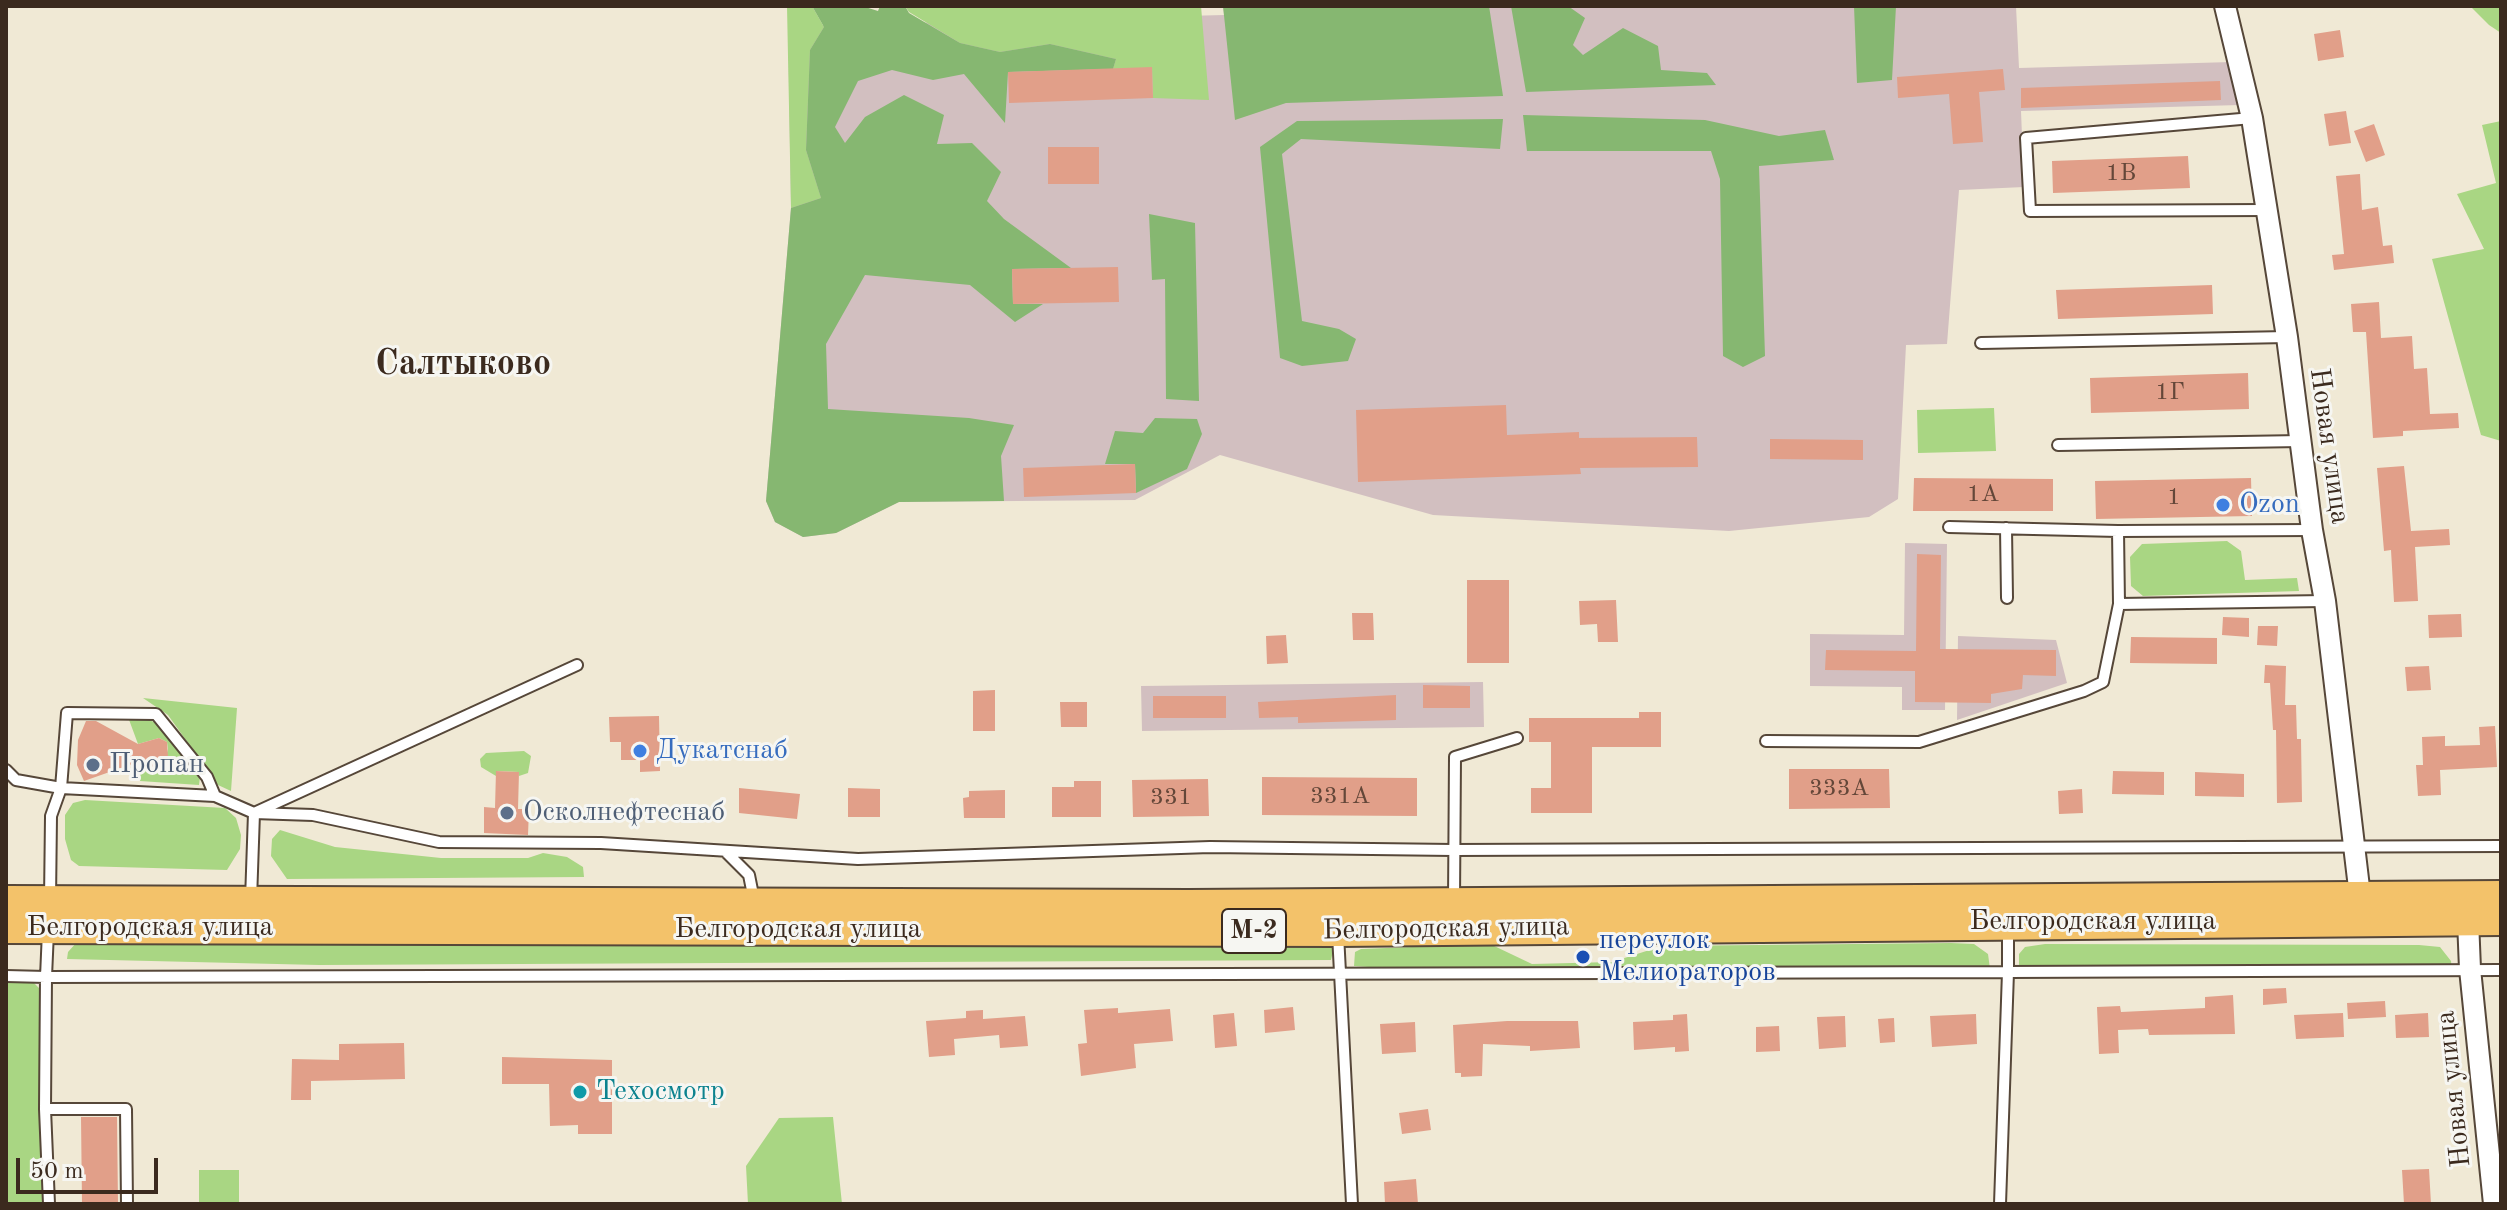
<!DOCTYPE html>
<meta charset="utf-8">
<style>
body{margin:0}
#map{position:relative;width:2507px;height:1210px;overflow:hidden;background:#f0e9d5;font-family:"Old Standard TT",serif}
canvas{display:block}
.frame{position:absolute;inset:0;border:8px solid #3b2a1e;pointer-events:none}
.scale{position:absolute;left:16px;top:1158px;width:142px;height:36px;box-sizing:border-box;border:4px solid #3b2a1e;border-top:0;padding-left:10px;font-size:24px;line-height:28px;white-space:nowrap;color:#3b2a1e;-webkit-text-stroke:6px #f6f6f2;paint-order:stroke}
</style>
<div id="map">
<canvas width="2507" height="1210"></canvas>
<div class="frame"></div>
<div class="scale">50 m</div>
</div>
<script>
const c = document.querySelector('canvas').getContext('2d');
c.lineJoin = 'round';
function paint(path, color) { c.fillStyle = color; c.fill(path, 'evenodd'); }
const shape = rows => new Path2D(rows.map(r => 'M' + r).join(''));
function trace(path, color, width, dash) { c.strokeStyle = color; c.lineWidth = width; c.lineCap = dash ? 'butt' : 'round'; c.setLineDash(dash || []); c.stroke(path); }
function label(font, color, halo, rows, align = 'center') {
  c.font = font + ' "Old Standard TT",serif'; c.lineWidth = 6; c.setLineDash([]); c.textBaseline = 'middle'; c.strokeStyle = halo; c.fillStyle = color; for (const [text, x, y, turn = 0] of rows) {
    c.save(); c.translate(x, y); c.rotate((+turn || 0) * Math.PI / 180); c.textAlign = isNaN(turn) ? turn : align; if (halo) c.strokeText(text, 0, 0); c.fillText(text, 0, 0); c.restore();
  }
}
paint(shape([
 [1223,6,2016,6,2019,68,2232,62,2240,105,2021,111,2024,187,1959,190,1947,344,1906,345,1898,499,1869,517,1729,531,1433,515,1220,455,1135,500,899,502,836,533,803,537,775,522,766,501,791,208,788,26,1224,15],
 [1905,543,1947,544,1945,710,1902,710,1902,687,1810,686,1810,634,1904,635],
 [1958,636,2056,640,2067,683,1957,720],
 [1483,682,1484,727,1142,731,1141,686]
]), '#d2bfc0');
paint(shape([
 [787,6,812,6,824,27,810,50,806,150,821,198,791,208],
 [905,6,1201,6,1209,100,1153,98,1152,68,1113,69,1116,59,1050,44,1000,52,960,43,909,12],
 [2470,6,2501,6,2501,33,2489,25],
 [2501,121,2501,441,2481,435,2432,259,2484,249,2457,194,2496,183,2482,125],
 [1994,408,1996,451,1918,453,1917,410],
 [2227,541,2241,551,2245,580,2297,578,2299,591,2143,596,2131,586,2130,557,2142,544],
 [143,698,237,708,231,791,218,785,168,715],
 [128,717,143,717,158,724,200,777,199,785,140,781,138,762,163,767,168,749,167,742,159,738,138,744],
 [524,751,531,756,528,773,519,776,519,772,497,771,496,776,481,767,480,759,486,753],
 [85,800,225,808,236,818,241,835,240,849,227,870,79,866,71,860,65,839,65,815,73,803],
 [280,830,335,847,441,858,528,858,543,853,567,857,583,867,584,877,287,879,271,856,272,839],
 [1322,938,1334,947,1331,960,319,965,67,959,68,952,77,942],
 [1951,943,1974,944,1988,954,1990,969,1466,974,1354,966,1355,952,1361,949,1490,944,1532,964,1612,962,1662,946],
 [2045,944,2419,945,2440,947,2451,961,2452,970,2019,967,2019,954,2025,947],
 [6,983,34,983,43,992,48,1204,6,1204],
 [833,1117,842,1204,748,1204,746,1166,779,1118],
 [199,1170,239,1170,239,1204,199,1204]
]), '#a9d683');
paint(shape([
 [812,6,862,6,878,11,880,6,905,6,909,13,960,43,1000,52,1050,44,1116,59,1113,69,1008,72,1005,123,964,74,933,80,892,70,858,81,835,127,845,143,865,117,904,95,944,115,937,144,972,143,1001,172,987,201,1004,219,1071,268,1012,269,1013,304,1043,304,1015,322,970,285,865,275,826,344,828,409,969,418,1014,425,1001,456,1004,501,899,502,836,533,803,537,775,522,766,501,791,208,821,198,806,150,810,50,824,27],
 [1223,6,1489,6,1503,96,1286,103,1235,120],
 [1511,6,1568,6,1585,18,1573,45,1583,55,1623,28,1658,46,1661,70,1707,73,1716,85,1526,92],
 [1854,6,1896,6,1892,80,1857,83],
 [1523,115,1705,120,1779,136,1825,130,1834,160,1759,166,1765,356,1743,367,1723,356,1720,179,1711,151,1527,151],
 [1503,119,1500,149,1301,139,1282,154,1302,321,1339,329,1356,339,1348,361,1302,366,1280,358,1260,147,1297,121],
 [1149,214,1195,223,1199,401,1166,399,1165,279,1152,280],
 [1155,418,1197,419,1202,434,1187,469,1136,493,1135,464,1105,464,1115,431,1143,433]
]), '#86b771');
paint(shape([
 [2340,30,2344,57,2318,61,2314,34],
 [1152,67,1153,98,1009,103,1008,72],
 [2003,69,2005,90,1979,92,1983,142,1953,144,1949,94,1898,98,1897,77],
 [2220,81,2221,100,2021,108,2021,88],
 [2346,111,2351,143,2329,146,2324,114],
 [2374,124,2385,155,2366,162,2354,131],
 [1048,147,1099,147,1099,184,1048,184],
 [2188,156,2190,188,2053,193,2052,161],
 [2360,174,2362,210,2378,207,2383,246,2392,245,2394,263,2334,270,2332,255,2344,254,2336,176],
 [1118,267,1119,302,1013,304,1012,269],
 [2212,285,2213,314,2058,319,2056,290],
 [2379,302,2381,338,2412,336,2414,369,2427,368,2430,414,2458,413,2459,428,2403,431,2403,436,2373,438,2366,332,2353,332,2351,304],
 [2248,373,2249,409,2091,413,2090,378],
 [1506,405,1507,435,1579,432,1579,438,1697,437,1698,467,1580,468,1581,474,1358,482,1356,410],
 [1770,439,1863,440,1863,460,1770,459],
 [1135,464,1136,493,1024,497,1023,468],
 [2404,466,2411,531,2449,529,2450,545,2415,547,2418,601,2394,602,2391,550,2384,551,2377,468],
 [1914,478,2053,479,2053,511,1913,511],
 [2251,478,2252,516,2096,519,2095,481],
 [1917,554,1941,555,1940,649,2056,650,2056,676,2023,675,2022,689,1991,694,1991,703,1915,702,1915,671,1825,670,1826,650,1916,651],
 [1467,580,1509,580,1509,663,1467,663],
 [1616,600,1618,642,1598,642,1597,624,1580,625,1579,601],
 [1352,613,1373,613,1374,640,1353,640],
 [2461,614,2462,637,2429,638,2428,615],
 [2223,617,2249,618,2249,637,2222,635],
 [2258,626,2278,626,2277,646,2257,645],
 [1286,635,1288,663,1267,664,1266,636],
 [2131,637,2217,638,2217,664,2130,663],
 [2265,665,2286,666,2285,705,2296,705,2297,739,2301,739,2302,802,2277,803,2276,730,2273,730,2270,683,2264,683],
 [2429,666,2431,690,2407,691,2405,667],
 [1423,685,1470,686,1470,708,1423,708],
 [995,690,995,731,973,731,973,691],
 [1396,695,1396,720,1298,723,1298,717,1259,718,1258,702],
 [1153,696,1226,696,1226,718,1153,718],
 [1060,702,1087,702,1087,727,1061,727],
 [1639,712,1661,712,1661,747,1592,747,1592,813,1531,813,1531,788,1551,788,1551,742,1529,742,1529,718,1639,718],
 [659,716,660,771,640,772,640,760,621,760,621,742,610,742,609,717],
 [86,721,96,721,138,744,159,738,167,742,168,757,163,767,154,771,138,762,84,781,77,765,78,740],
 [2495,726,2497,767,2440,770,2441,795,2418,796,2416,765,2423,765,2422,737,2445,736,2445,746,2480,745,2479,727],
 [1789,769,1889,769,1890,808,1789,809],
 [496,771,519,772,518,809,529,809,528,835,484,833,484,807,495,808],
 [2113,771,2164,772,2164,795,2112,794],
 [2195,772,2244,774,2244,797,2195,796],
 [1262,777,1417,778,1417,816,1262,815],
 [1208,779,1209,816,1133,817,1132,780],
 [1074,781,1101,781,1101,817,1052,817,1052,787,1074,787],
 [739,788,800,794,797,819,739,813],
 [848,788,880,789,880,817,848,817],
 [2082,789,2083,813,2059,814,2058,791],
 [1005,790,1005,818,964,818,963,798,969,797,969,791],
 [2286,988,2287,1003,2263,1005,2263,989],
 [2233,995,2235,1034,2149,1035,2148,1029,2118,1030,2119,1053,2099,1054,2097,1007,2120,1006,2121,1012,2205,1008,2205,997],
 [2385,1001,2386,1017,2348,1019,2347,1003],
 [1293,1007,1295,1030,1265,1033,1264,1010],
 [1118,1008,1118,1013,1170,1009,1173,1041,1134,1044,1136,1068,1081,1076,1078,1044,1087,1043,1084,1010],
 [983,1010,983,1019,1025,1016,1028,1046,1000,1048,999,1035,954,1039,955,1055,929,1057,926,1021,966,1018,966,1011],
 [1234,1013,1237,1046,1215,1048,1213,1015],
 [2343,1013,2344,1037,2296,1039,2294,1015],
 [2428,1013,2429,1037,2396,1038,2395,1015],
 [1687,1014,1689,1051,1675,1052,1675,1047,1634,1050,1633,1022,1673,1020,1673,1015],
 [1976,1014,1977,1044,1932,1047,1930,1016],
 [1845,1016,1846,1047,1819,1049,1817,1017],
 [1894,1018,1895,1042,1880,1043,1878,1019],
 [1507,1021,1578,1021,1580,1048,1530,1051,1530,1046,1483,1044,1482,1076,1461,1077,1461,1073,1455,1073,1453,1025],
 [1415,1022,1416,1052,1382,1054,1380,1024],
 [1779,1026,1780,1051,1756,1052,1756,1027],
 [404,1043,405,1079,311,1081,311,1100,291,1100,292,1059,339,1060,339,1044],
 [502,1057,612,1060,612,1134,578,1134,578,1125,550,1126,549,1084,502,1084],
 [1428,1109,1431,1130,1402,1134,1399,1113],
 [81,1117,117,1117,118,1204,82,1204],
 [2429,1169,2431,1204,2404,1204,2402,1170],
 [1416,1179,1418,1204,1385,1204,1384,1182]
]), '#e19f89');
const lane = shape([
 [2252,118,2026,138,2030,211,2267,210],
 [1981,343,2287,337],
 [2058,445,2301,441],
 [1949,527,2118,531],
 [2006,528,2007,598],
 [2119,604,2118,531,2312,530],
 [1766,741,1919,742,2084,691,2103,682,2119,604,2325,601],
 [6,770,16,780,61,788,67,713,156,714,207,777,215,796],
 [726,852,749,875,754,900],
 [50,900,51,816,61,788,215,796,254,813,313,815,439,842,601,843,858,859,1210,847,1453,850,2501,846],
 [251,900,254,813,577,665],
 [1454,901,1455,757,1517,738],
 [1338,934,1352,1204],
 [6,976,46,977,48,931],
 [45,1109,126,1109,127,1204],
 [49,1204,45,1109,46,977,2008,972,2008,927],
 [2000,1204,2008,972,2501,970]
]);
const street = shape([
 [2225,6,2252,118,2287,337,2312,530,2325,601,2360,896],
 [2468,920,2470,969,2494,1204]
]);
const primary = shape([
 [6,901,1189,905,2501,896],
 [6,928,1338,931,2501,920]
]);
trace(lane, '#564739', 14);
trace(street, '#564739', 24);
trace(primary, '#564739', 34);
trace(lane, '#fff', 10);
trace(street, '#fff', 20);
trace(primary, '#f3c26a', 30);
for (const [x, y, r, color] of [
 [2223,505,8,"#3f7fe0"],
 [640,751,8,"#3f7fe0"],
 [93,765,8,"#5c6f8a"],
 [507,813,8,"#5c6f8a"],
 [1583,957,8,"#1a4fb4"],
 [580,1092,8,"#0f9aa8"]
]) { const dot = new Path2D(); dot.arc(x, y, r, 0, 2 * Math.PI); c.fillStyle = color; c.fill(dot); trace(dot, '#f6f6f2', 3); }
label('24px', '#644739', null, [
 ["1В",2121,174],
 ["1Г",2170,393],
 ["1А",1983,495],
 ["1",2174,498],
 ["333А",1839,789],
 ["331А",1340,797],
 ["331",1171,798]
]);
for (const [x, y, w] of [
 [1254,931,64]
]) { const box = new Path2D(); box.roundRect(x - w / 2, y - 22, w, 44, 6); c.fillStyle = '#f6f6f2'; c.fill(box); trace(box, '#3b2a1e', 2); }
label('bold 26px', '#3b2a1e', null, [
 ["М-2",1254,931]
]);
label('28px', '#3b2a1e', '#f6f6f2', [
 ["Новая улица",2329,446,82],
 ["Белгородская улица",2093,922],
 ["Белгородская улица",150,928],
 ["Белгородская улица",1446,929,-1],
 ["Белгородская улица",798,930],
 ["Новая улица",2454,1089,-96]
]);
label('28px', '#366cbe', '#f6f6f2', [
 ["Ozon",2239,505],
 ["Дукатснаб",656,751]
], 'left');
label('28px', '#4e5e75', '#f6f6f2', [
 ["Пропан",109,765],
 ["Осколнефтеснаб",523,813]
], 'left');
label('28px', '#164399', '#f6f6f2', [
 ["переулок",1599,941],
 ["Мелиораторов",1599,973]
], 'left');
label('28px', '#0d838f', '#f6f6f2', [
 ["Техосмотр",596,1092]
], 'left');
label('bold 36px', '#3b2a1e', '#f6f6f2', [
 ["Салтыково",463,365]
]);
</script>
